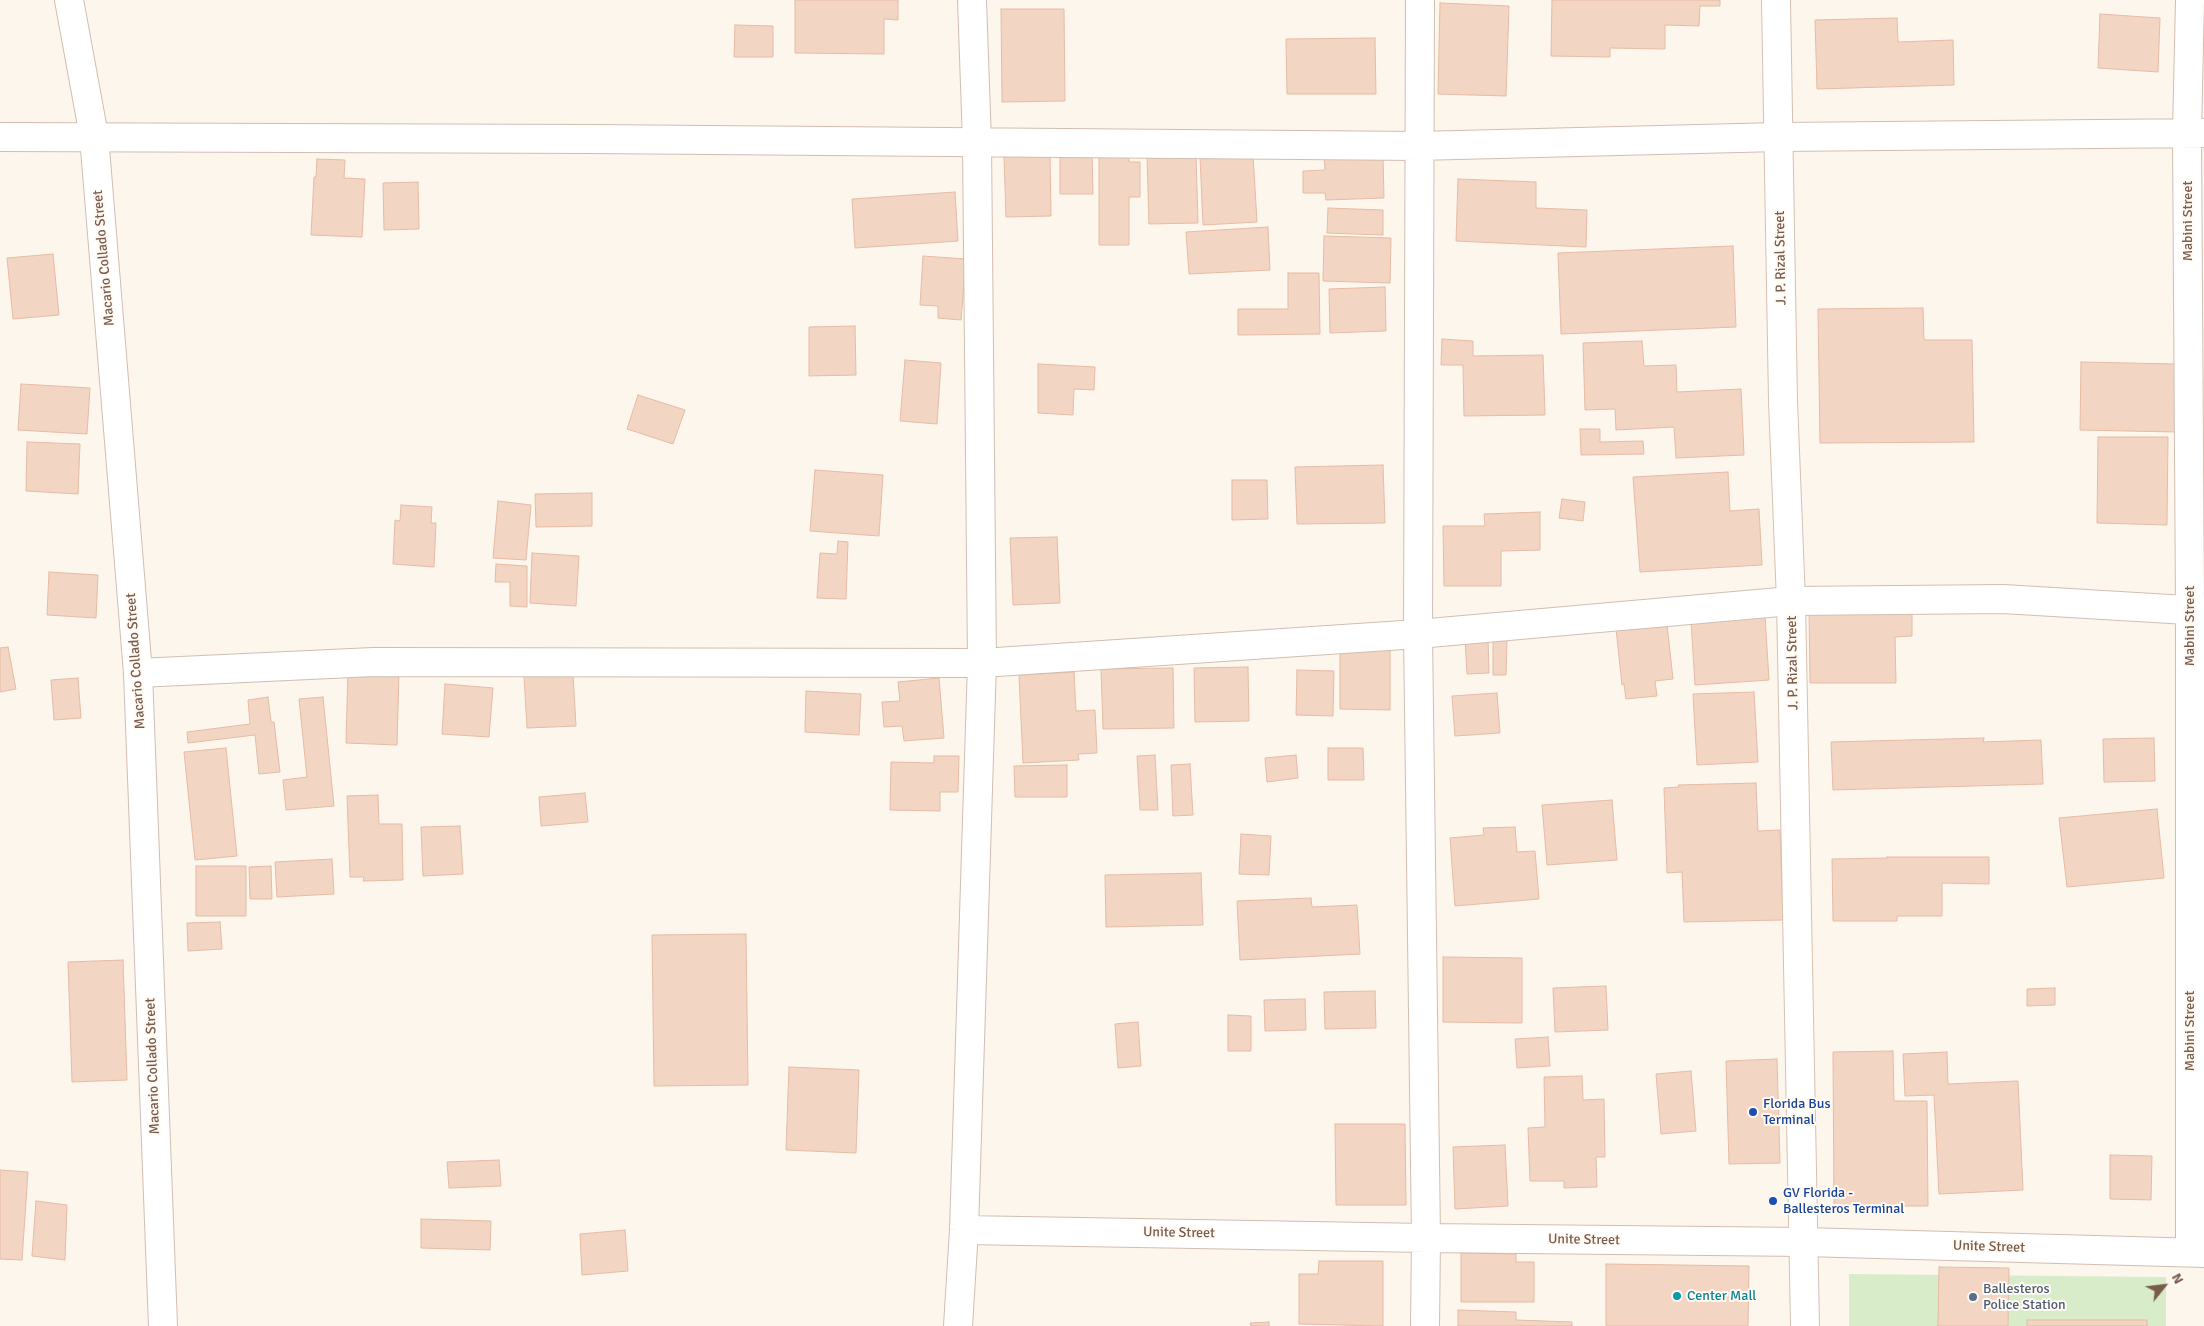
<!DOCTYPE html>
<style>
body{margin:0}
#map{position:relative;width:2204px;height:1326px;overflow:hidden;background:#fdf6ec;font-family:Signika,sans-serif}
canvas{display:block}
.north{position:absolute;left:2139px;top:1261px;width:50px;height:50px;-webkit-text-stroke:4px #fffaf3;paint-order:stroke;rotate:61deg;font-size:14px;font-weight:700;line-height:20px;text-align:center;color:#7a5c4d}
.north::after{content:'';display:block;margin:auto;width:18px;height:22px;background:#7a5c4d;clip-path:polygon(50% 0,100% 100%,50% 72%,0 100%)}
</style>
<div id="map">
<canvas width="2204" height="1326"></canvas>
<div class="north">N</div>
</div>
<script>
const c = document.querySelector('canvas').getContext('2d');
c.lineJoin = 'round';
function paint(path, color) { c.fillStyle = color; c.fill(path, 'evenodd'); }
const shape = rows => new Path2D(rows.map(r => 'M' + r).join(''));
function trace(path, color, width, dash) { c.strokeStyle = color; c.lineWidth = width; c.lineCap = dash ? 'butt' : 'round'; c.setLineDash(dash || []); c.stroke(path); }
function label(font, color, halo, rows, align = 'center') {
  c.font = font + ' Signika,sans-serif'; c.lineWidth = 4; c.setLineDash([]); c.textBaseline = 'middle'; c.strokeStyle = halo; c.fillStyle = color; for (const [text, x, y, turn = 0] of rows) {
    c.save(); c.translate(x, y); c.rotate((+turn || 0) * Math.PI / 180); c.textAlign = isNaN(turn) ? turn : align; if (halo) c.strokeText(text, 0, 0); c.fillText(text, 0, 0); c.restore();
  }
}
paint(shape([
 [1849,1274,2166,1277,2166,1326,1849,1326]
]), '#d8ecc9');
const building = shape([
 [795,0,898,0,898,20,884,19,884,54,795,53,795,0],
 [1552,0,1720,0,1720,6,1700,6,1699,26,1665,25,1665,49,1610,48,1610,57,1551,56,1552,0],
 [1440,3,1509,6,1506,96,1438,94,1440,3],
 [1001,9,1064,9,1065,101,1002,102,1001,9],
 [2100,14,2160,18,2158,72,2098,68,2100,14],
 [1897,18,1898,42,1953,40,1954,85,1817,89,1815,20,1897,18],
 [735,25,773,26,773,57,734,57,735,25],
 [1375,38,1376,94,1287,94,1286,39,1375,38],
 [1099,152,1129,152,1129,162,1140,162,1140,197,1129,197,1129,245,1099,245,1099,152],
 [1060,153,1092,153,1093,194,1060,194,1060,153],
 [1253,154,1257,222,1203,225,1200,157,1253,154],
 [1050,155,1051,216,1006,217,1004,156,1050,155],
 [1196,155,1198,223,1149,224,1147,156,1196,155],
 [1383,155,1384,198,1326,200,1325,193,1303,193,1303,171,1325,170,1324,157,1383,155],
 [317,159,345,160,344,178,365,179,362,237,311,235,314,177,316,177,317,159],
 [1458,179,1536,182,1536,208,1587,210,1586,247,1456,241,1458,179],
 [418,182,419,229,384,230,383,183,418,182],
 [955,192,958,241,855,248,852,199,955,192],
 [1328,208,1383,210,1383,235,1327,233,1328,208],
 [1268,227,1270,270,1189,274,1186,232,1268,227],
 [1324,236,1391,238,1390,283,1323,281,1324,236],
 [1733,246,1736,327,1561,334,1558,253,1733,246],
 [53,254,59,315,13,319,7,258,53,254],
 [923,256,966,259,961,320,938,318,938,306,920,305,923,256],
 [1288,273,1319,273,1320,334,1238,335,1238,309,1288,309,1288,273],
 [1385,287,1386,331,1330,333,1329,289,1385,287],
 [1923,308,1924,340,1972,340,1974,442,1820,443,1818,309,1923,308],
 [855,326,856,375,809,376,809,327,855,326],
 [1442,339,1473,341,1473,356,1543,355,1545,415,1464,416,1463,365,1441,365,1442,339],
 [1642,341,1644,366,1676,365,1677,392,1741,389,1744,455,1676,458,1674,427,1616,430,1615,409,1585,410,1583,343,1642,341],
 [905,360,941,363,937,424,900,421,905,360],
 [2081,362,2177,364,2177,432,2080,430,2081,362],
 [1038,364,1095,367,1094,390,1074,389,1073,415,1038,413,1038,364],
 [21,384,90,388,87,434,18,430,21,384],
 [638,395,685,410,673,444,627,429,638,395],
 [1580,429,1600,429,1600,442,1643,441,1644,454,1581,455,1580,429],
 [2098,437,2168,437,2167,525,2097,523,2098,437],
 [27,442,80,444,78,494,26,491,27,442],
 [1383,465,1385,523,1297,524,1295,467,1383,465],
 [815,470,883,475,879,536,810,531,815,470],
 [1728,472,1730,511,1759,509,1762,565,1640,572,1633,477,1728,472],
 [1232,480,1267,480,1268,519,1232,520,1232,480],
 [592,493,592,526,536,527,535,494,592,493],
 [1562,499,1585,502,1583,521,1559,518,1562,499],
 [498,501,531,505,526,560,493,558,498,501],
 [401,505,432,507,431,523,436,523,434,567,393,564,395,520,400,521,401,505],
 [1540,512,1540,550,1501,551,1501,586,1444,586,1443,526,1485,526,1484,514,1540,512],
 [1057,537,1060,603,1013,605,1010,538,1057,537],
 [838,541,848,542,846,599,817,598,820,553,837,554,838,541],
 [532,553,579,556,576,606,530,603,532,553],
 [496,564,527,566,527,607,510,606,510,582,495,582,496,564],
 [49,572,98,575,96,618,47,615,49,572],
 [1912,607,1912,636,1895,637,1896,683,1810,683,1809,608,1912,607],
 [1765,616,1769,680,1695,685,1691,621,1765,616],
 [1667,624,1673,679,1655,681,1657,696,1626,699,1624,684,1622,685,1616,629,1667,624],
 [1488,638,1489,673,1467,674,1465,639,1488,638],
 [1507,639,1506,675,1493,675,1493,640,1507,639],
 [8,647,16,689,0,692,0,648,8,647],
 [1340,650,1390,650,1390,710,1340,709,1340,650],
 [1248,667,1249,721,1195,722,1194,668,1248,667],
 [1173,668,1174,728,1103,729,1101,669,1173,668],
 [348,670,399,671,397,745,346,743,348,670],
 [1297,670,1334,671,1333,716,1296,715,1297,670],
 [1074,672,1076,711,1095,710,1097,753,1078,754,1079,760,1023,763,1019,675,1074,672],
 [573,674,576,726,527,728,524,676,573,674],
 [78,678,81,718,54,720,51,680,78,678],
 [939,678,944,738,904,741,902,726,884,727,882,702,900,701,898,682,939,678],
 [445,684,493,688,489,737,442,734,445,684],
 [806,691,861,694,859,735,805,732,806,691],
 [1754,692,1758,762,1697,765,1693,694,1754,692],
 [1497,693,1500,733,1455,736,1452,696,1497,693],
 [268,697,271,722,274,722,280,772,259,774,255,735,188,743,187,732,250,724,248,700,268,697],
 [323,697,334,806,286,810,283,780,307,777,299,699,323,697],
 [1984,738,1983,742,2041,740,2043,784,1833,790,1831,742,1984,738],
 [2154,738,2155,781,2104,782,2103,739,2154,738],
 [226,748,237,856,195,860,184,752,226,748],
 [1328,748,1363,748,1364,780,1328,780,1328,748],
 [1155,755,1158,810,1140,810,1137,756,1155,755],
 [1296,755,1298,778,1267,782,1265,758,1296,755],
 [934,756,959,756,958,792,940,792,940,811,890,810,891,762,934,763,934,756],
 [1190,764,1193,815,1173,816,1171,765,1190,764],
 [1067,765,1067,797,1015,797,1014,766,1067,765],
 [1756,783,1758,831,1780,830,1783,920,1684,922,1682,872,1667,873,1664,788,1679,787,1678,785,1756,783],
 [585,793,588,822,541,826,539,797,585,793],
 [378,795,379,824,402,824,403,880,363,881,364,877,350,877,347,796,378,795],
 [1612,800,1617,860,1547,865,1542,805,1612,800],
 [2157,809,2164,878,2067,887,2059,818,2157,809],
 [460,826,463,874,423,876,421,827,460,826],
 [1515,827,1517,852,1535,851,1539,899,1455,906,1450,838,1484,835,1483,828,1515,827],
 [1241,834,1271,836,1269,875,1239,874,1241,834],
 [1887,857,1989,857,1989,884,1942,883,1942,916,1897,916,1897,921,1833,921,1832,859,1887,858,1887,857],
 [332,859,334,894,277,897,275,862,332,859],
 [196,866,246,866,246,916,196,916,196,866],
 [271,866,272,899,250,899,249,867,271,866],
 [1201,873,1203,925,1106,927,1105,875,1201,873],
 [1311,898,1312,907,1357,905,1360,954,1240,960,1237,901,1311,898],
 [220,922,222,949,188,951,187,923,220,922],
 [746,934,748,1085,654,1086,652,935,746,934],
 [1443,957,1522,958,1522,1023,1443,1022,1443,957],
 [123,960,127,1080,72,1082,68,962,123,960],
 [1606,986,1608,1030,1555,1032,1553,988,1606,986],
 [2055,988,2055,1005,2027,1006,2027,989,2055,988],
 [1375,991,1376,1028,1325,1029,1324,992,1375,991],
 [1305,999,1306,1030,1265,1031,1264,1000,1305,999],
 [1228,1015,1251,1016,1251,1051,1228,1051,1228,1015],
 [1138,1022,1141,1066,1118,1068,1115,1024,1138,1022],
 [1548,1037,1550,1066,1517,1068,1515,1039,1548,1037],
 [1893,1051,1894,1101,1927,1101,1928,1206,1834,1206,1833,1052,1893,1051],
 [1947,1052,1948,1084,2018,1081,2023,1190,1939,1194,1934,1095,1905,1096,1903,1054,1947,1052],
 [1777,1059,1780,1163,1729,1164,1726,1061,1777,1059],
 [789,1067,859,1070,856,1153,786,1150,789,1067],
 [1691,1071,1696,1131,1661,1134,1656,1074,1691,1071],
 [1582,1076,1583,1100,1604,1099,1605,1157,1596,1157,1597,1187,1564,1188,1564,1181,1530,1181,1528,1128,1545,1127,1544,1077,1582,1076],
 [1335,1124,1405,1124,1406,1205,1336,1205,1335,1124],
 [1505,1145,1508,1206,1455,1209,1453,1147,1505,1145],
 [2110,1155,2152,1156,2151,1200,2110,1199,2110,1155],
 [499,1160,501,1186,449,1188,447,1162,499,1160],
 [0,1170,28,1172,22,1260,0,1259,0,1170],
 [36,1201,67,1205,65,1260,32,1256,36,1201],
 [421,1219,491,1221,490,1250,421,1248,421,1219],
 [625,1230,628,1271,582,1275,580,1234,625,1230],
 [1461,1253,1516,1254,1516,1262,1534,1262,1534,1302,1461,1302,1461,1253],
 [1319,1261,1383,1261,1383,1326,1299,1324,1299,1274,1318,1274,1319,1261],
 [1606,1264,1749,1266,1748,1326,1606,1326,1606,1264],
 [1939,1267,2009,1268,2008,1326,1938,1326,1939,1267],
 [1458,1310,1516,1312,1516,1320,1572,1322,1572,1326,1458,1326,1458,1310],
 [2027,1320,2147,1320,2147,1326,2027,1326,2027,1320],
 [1269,1322,1269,1326,1251,1326,1250,1323,1269,1322]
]);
paint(building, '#f3d5c3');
trace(building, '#e6bba3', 1);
const minor = shape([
 [1420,0,1418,634,1426,1238,1425,1326],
 [0,137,591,139,1418,146,1779,137,2204,133],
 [138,673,373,662,982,663,1418,634,1791,601,2003,599,2204,611],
 [964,1230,1426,1238,1804,1242,2204,1253],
 [2190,1252,2190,611,2187,133,2190,0],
 [958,1326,964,1230,982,663,977,142,972,0]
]);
const tertiary = shape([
 [69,0,94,136,138,673,163,1326]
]);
const secondary = shape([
 [1776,0,1783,401,1791,601,1805,1326]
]);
trace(minor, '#d1beb0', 30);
trace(tertiary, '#d1beb0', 30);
trace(secondary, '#d6c0b0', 30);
trace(minor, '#fff', 28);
trace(tertiary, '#fff', 28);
trace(secondary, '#fff', 28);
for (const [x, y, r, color] of [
 [1753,1112,5,"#1a4fb4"],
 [1773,1201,5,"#1a4fb4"],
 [1677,1296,5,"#0f9aa8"],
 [1973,1297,5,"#5c6f8a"]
]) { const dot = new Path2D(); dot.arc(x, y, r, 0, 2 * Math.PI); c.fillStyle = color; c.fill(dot); trace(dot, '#fffaf3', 2); }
label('14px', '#7a5c4d', '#fffaf3', [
 ["Mabini Street",2188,221,-90],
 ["Macario Collado Street",104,258,-95],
 ["J. P. Rizal Street",1781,258,-91],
 ["Mabini Street",2190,626,-90],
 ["Macario Collado Street",136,661,-94],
 ["J. P. Rizal Street",1793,663,-91],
 ["Mabini Street",2190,1031,-90],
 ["Macario Collado Street",153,1066,-92],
 ["Unite Street",1179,1233,1],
 ["Unite Street",1584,1240,1],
 ["Unite Street",1989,1247,2]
]);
label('14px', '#164399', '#fffaf3', [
 ["Florida Bus",1763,1104],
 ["Terminal",1763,1120],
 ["GV Florida -",1783,1193],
 ["Ballesteros Terminal",1783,1209]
], 'left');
label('14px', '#4e5e75', '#fffaf3', [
 ["Ballesteros",1983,1289],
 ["Police Station",1983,1305]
], 'left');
label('14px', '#0d838f', '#fffaf3', [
 ["Center Mall",1687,1296]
], 'left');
</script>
